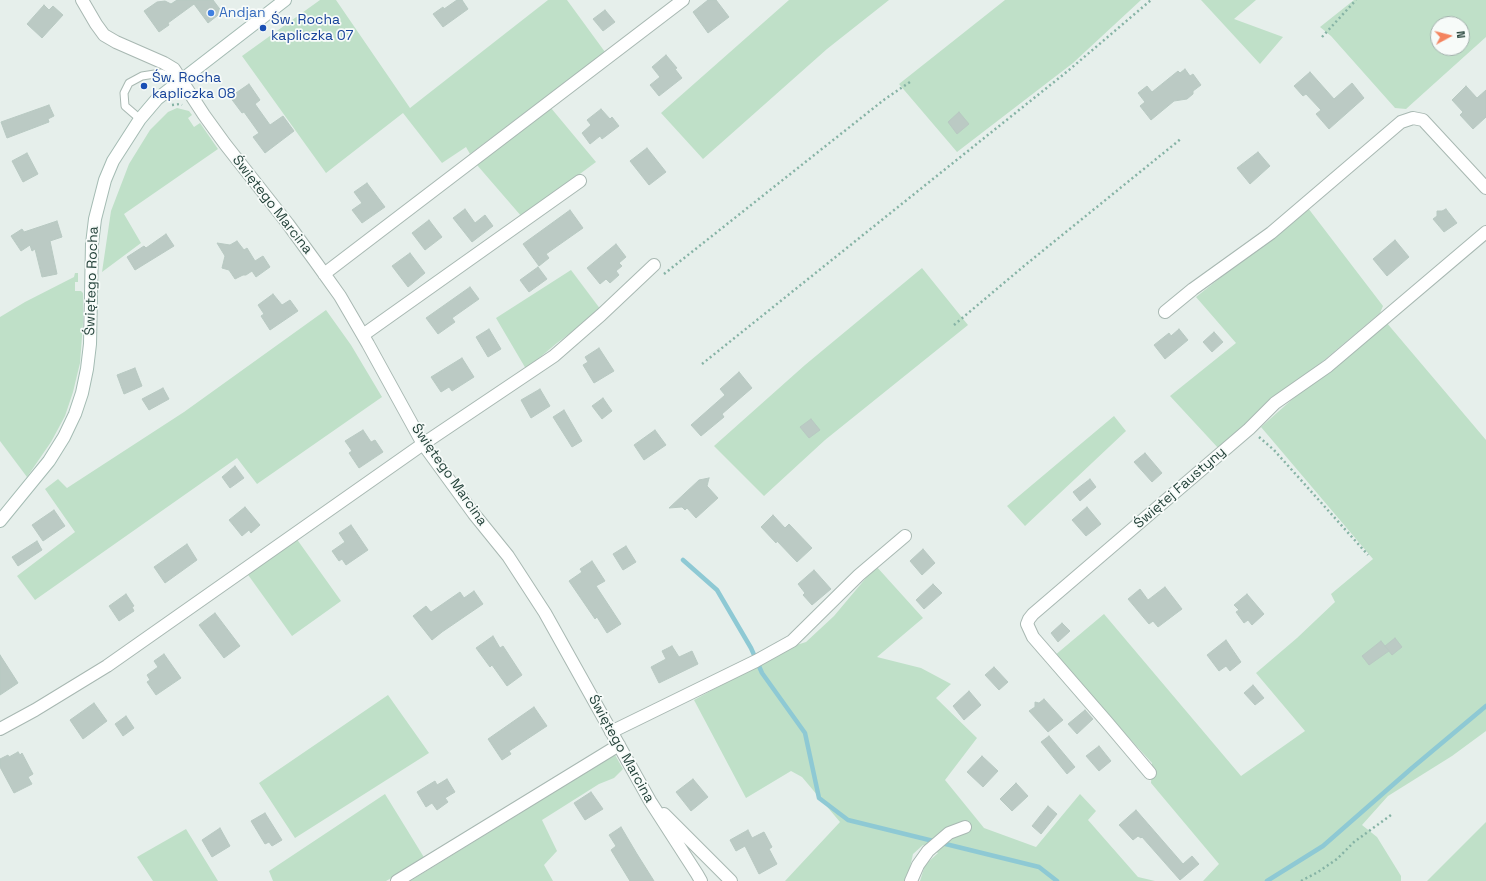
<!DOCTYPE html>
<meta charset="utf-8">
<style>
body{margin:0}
#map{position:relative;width:1486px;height:881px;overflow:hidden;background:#e6efeb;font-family:"Space Grotesk",sans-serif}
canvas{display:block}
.north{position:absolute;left:1430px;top:16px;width:40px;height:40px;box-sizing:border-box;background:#f7fbf9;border:1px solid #a3b1ad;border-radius:50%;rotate:83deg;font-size:11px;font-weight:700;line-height:16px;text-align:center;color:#24423a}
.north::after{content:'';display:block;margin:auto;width:14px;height:18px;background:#f4845f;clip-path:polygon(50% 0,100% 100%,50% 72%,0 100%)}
</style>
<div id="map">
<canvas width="1486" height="881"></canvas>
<div class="north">N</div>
</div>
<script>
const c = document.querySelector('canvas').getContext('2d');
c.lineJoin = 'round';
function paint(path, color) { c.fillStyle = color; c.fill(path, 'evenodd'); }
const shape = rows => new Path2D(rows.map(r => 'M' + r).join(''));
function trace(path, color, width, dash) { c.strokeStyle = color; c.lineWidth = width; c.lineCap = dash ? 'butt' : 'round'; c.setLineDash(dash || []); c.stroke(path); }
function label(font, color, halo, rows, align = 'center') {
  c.font = font + ' "Space Grotesk",sans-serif'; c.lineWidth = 3.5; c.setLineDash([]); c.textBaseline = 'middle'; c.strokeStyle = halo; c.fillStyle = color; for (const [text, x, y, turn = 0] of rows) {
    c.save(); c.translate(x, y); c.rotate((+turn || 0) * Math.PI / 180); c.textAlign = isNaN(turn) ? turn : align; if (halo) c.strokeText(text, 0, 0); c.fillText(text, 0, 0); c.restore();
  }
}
paint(shape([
 [320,0,336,0,410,108,548,0,567,0,605,52,470,154,466,147,442,163,403,113,326,173,242,56],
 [789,0,889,0,827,49,703,159,661,113],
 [1005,0,1141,0,1073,63,957,152,899,84],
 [1201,0,1256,0,1234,19,1283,37,1260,64],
 [1354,0,1486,0,1486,37,1406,109,1395,108,1331,36,1320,27],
 [1438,24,1462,24,1462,48,1438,48],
 [177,108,189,111,192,115,188,118,194,127,200,123,218,149,124,214,141,243,102,272,111,211,129,164,150,130,168,112],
 [551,108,596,162,522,217,477,165],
 [1308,208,1383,306,1380,313,1219,449,1170,396,1236,343,1196,297],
 [922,268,968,325,825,440,764,496,714,446,805,365],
 [571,270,601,310,557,343,526,369,496,318],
 [75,273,78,273,78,282,75,282,75,291,81,291,83,293,83,323,80,363,73,392,65,416,51,442,27,477,0,441,0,317,25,302,74,277],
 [326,310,351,345,382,397,257,484,237,458,35,600,17,576,75,532,45,489,58,479,67,488,184,412],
 [1386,322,1486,440,1486,731,1452,756,1388,796,1362,825,1377,837,1401,876,1401,881,1203,881,1219,864,1151,783,1152,763,1054,656,1104,614,1241,776,1305,731,1256,673,1297,638,1335,602,1331,594,1373,559,1261,427,1297,395,1358,347],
 [1114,416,1126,431,1025,526,1007,506],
 [296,538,341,601,292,636,246,572],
 [876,566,923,618,877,657,921,668,951,684,936,698,977,738,945,780,984,828,1036,847,1080,794,1096,811,1088,820,1138,877,1155,881,920,881,925,865,938,853,923,845,913,854,907,881,785,881,840,822,802,777,791,771,746,798,694,700,790,647,806,642,834,616],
 [388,695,429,753,295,838,259,783],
 [614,753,623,769,614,778,599,784,542,820,557,851,544,865,553,881,410,881,514,817],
 [385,794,425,859,386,881,273,881,269,871],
 [1486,822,1486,881,1427,881],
 [186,829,218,881,153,881,137,857]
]), '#bfe0c8');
trace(shape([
 [683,560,717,590,751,648,762,673,805,733,819,798,848,820,1039,867,1057,881],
 [1267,881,1323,846,1412,768,1486,706]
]), '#8ec9d4', 4.5);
const building = shape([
 [177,0,213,0,222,12,208,23,194,4,168,23,169,25,159,32,144,11,157,2,165,1,171,4,177,0],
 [457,0,462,0,468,9,443,27,433,14,443,7,444,9,457,0],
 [708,0,716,0,729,17,708,33,693,12,708,0],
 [44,5,49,10,53,6,63,15,42,38,27,24,44,5],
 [605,10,615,22,603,31,593,19,605,10],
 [666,55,677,68,675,69,682,78,659,96,650,85,660,77,652,67,666,55],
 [1185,69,1190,76,1193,74,1201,85,1193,91,1193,94,1187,99,1174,101,1151,120,1140,106,1145,102,1138,93,1147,86,1152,92,1178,71,1180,73,1185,69],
 [1310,72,1334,99,1352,83,1364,98,1329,129,1316,114,1321,110,1306,94,1303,96,1294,86,1310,72],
 [249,84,260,100,255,104,270,125,283,116,294,131,265,153,253,137,259,133,244,112,242,113,230,97,249,84],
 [1466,86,1477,98,1486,90,1486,117,1473,129,1460,115,1463,112,1452,100,1466,86],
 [49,105,54,116,48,119,49,122,7,138,1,122,49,105],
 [601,109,610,119,612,117,619,126,602,139,600,136,590,144,582,133,591,125,587,120,601,109],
 [959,112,969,124,957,134,948,122,959,112],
 [647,148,666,172,649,185,630,161,647,148],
 [1258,152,1270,166,1250,184,1237,168,1258,152],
 [27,153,38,174,23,182,12,161,27,153],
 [367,183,385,207,362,223,352,210,362,203,354,192,367,183],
 [465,209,475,223,485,215,493,226,472,242,453,218,465,209],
 [1446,209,1457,223,1444,232,1433,219,1437,216,1437,211,1442,211,1446,209],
 [570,210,583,228,546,254,549,258,539,266,523,244,570,210],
 [429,220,442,237,425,250,412,233,429,220],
 [57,221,62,237,50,241,57,274,42,277,35,249,32,251,30,245,21,251,11,236,22,229,24,232,57,221],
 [166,234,174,246,135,270,127,257,144,246,146,248,166,234],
 [1395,240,1409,257,1387,276,1373,259,1395,240],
 [237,241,244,250,247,248,255,261,263,256,270,267,256,277,252,271,246,275,243,275,235,279,229,270,222,268,225,256,217,243,230,245,237,241],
 [616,244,626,257,619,263,622,266,616,271,619,275,610,283,606,279,600,284,587,268,616,244],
 [410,253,425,273,408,287,392,266,410,253],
 [538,267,547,279,529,292,520,280,538,267],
 [470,287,479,299,452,318,455,322,438,334,426,318,470,287],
 [273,294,282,305,290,300,298,311,270,330,261,316,264,314,258,305,273,294],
 [489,329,501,349,488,357,476,337,489,329],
 [1179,329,1188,340,1165,359,1154,345,1169,333,1171,336,1179,329],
 [1214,332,1223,342,1212,352,1203,342,1214,332],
 [599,348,614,371,594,383,583,365,588,362,585,357,599,348],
 [462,358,474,377,452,391,449,387,441,392,431,377,462,358],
 [135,368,142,386,124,394,117,375,135,368],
 [739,372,752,388,722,414,724,417,701,436,691,425,725,395,720,389,739,372],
 [163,388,169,399,149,410,142,399,163,388],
 [540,389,550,406,531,418,521,400,540,389],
 [603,398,612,411,602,419,592,406,603,398],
 [564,410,582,441,572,447,553,417,564,410],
 [811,419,820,430,809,438,800,427,811,419],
 [363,430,371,442,375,440,383,452,359,468,349,453,352,451,345,441,363,430],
 [655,430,666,445,644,460,634,445,655,430],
 [1145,453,1162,473,1152,482,1134,462,1145,453],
 [235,466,244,478,230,488,222,477,235,466],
 [709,478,707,486,718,498,696,518,687,508,685,510,682,507,669,508,699,480,709,478],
 [1090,479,1096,487,1080,501,1073,492,1090,479],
 [245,507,260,525,251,533,249,530,242,536,229,520,245,507],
 [1087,507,1101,524,1086,536,1072,520,1087,507],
 [54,510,65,526,43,541,32,525,54,510],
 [773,515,785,528,789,524,812,548,797,562,777,541,776,543,761,527,773,515],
 [351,525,368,550,346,565,342,559,339,561,332,551,345,542,339,533,351,525],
 [37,541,42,550,18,566,12,557,37,541],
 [187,544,197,560,165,583,154,567,187,544],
 [626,546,636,562,623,570,613,554,626,546],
 [923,549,935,563,922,575,910,561,923,549],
 [592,561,605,581,596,586,621,624,607,633,597,617,595,619,569,581,582,572,580,569,592,561],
 [814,570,831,589,812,605,803,595,805,593,798,584,814,570],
 [933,584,942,593,924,609,916,600,933,584],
 [1165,587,1182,609,1158,627,1153,621,1149,624,1128,599,1140,589,1148,600,1165,587],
 [474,591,483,604,442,632,432,640,413,616,426,606,431,612,460,592,464,598,474,591],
 [126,594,134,606,132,607,134,611,119,621,109,606,126,594],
 [1247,594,1264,614,1252,625,1248,620,1244,623,1236,612,1239,610,1234,605,1247,594],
 [215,613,240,646,224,658,199,625,215,613],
 [1062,623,1070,631,1058,642,1051,633,1062,623],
 [493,636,500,648,503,646,522,675,507,686,492,665,490,667,476,648,493,636],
 [1395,638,1402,647,1392,655,1385,646,1395,638],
 [1226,640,1241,662,1230,671,1226,666,1219,671,1207,655,1226,640],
 [1381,641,1389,651,1369,665,1362,656,1381,641],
 [672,646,679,657,692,651,698,664,659,683,651,667,666,659,662,651,672,646],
 [164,654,181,678,156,695,147,682,150,680,147,675,158,667,154,661,164,654],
 [0,655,18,683,0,695,0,655],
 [994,667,1008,682,999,690,985,675,994,667],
 [1253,685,1264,698,1255,705,1244,693,1253,685],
 [969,691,981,705,964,720,953,706,969,691],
 [1044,699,1063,720,1048,732,1029,711,1035,707,1035,702,1039,703,1044,699],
 [94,703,107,721,83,739,70,720,94,703],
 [534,707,547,726,509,751,511,754,502,760,488,739,534,707],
 [1085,710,1093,719,1077,734,1068,724,1085,710],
 [126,716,134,728,123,736,115,724,126,716],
 [1049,736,1075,767,1067,774,1041,742,1049,736],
 [1099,746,1111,761,1099,771,1086,756,1099,746],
 [18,752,20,755,22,753,33,774,28,777,32,784,14,793,0,767,0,759,8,755,9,757,18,752],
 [982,756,998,771,983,787,967,772,982,756],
 [447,779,455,792,445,798,448,802,437,810,432,803,426,807,417,792,435,781,437,785,447,779],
 [693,779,708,797,691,811,676,792,693,779],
 [1016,783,1028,796,1012,811,1000,799,1016,783],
 [591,792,603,809,585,820,574,803,591,792],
 [1048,806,1057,814,1041,834,1032,826,1048,806],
 [1136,810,1183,864,1192,856,1199,864,1180,880,1142,837,1141,838,1138,836,1133,840,1119,825,1136,810],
 [265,813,282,840,272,846,269,842,265,844,251,821,265,813],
 [621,827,637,854,654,881,630,881,611,850,616,846,609,835,621,827],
 [220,828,230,846,212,857,202,840,220,828],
 [748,830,752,838,764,832,772,847,769,849,777,864,759,874,745,846,736,851,730,840,748,830]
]);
paint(building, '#bbcac4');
trace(building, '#b8c9c2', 1);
const lane = shape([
 [140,119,125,106,124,93,129,83,142,76,161,73,179,79]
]);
const street = shape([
 [82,0,96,24,104,35,116,42,164,63,174,69,204,115,225,144,288,224,315,261,340,296,368,344,423,444,474,514,508,556,545,613,650,801,697,874,701,881],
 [324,274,683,0],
 [1165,312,1193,289,1271,233,1401,122,1413,118,1423,120,1486,188],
 [363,335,580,181],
 [0,729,35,710,107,666,423,444,554,356,601,315,654,265],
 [611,732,756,661,792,641,859,575,905,536],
 [1150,773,1106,721,1033,637,1027,624,1029,619,1033,614,1249,429,1275,403,1328,366,1486,232],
 [664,814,731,881],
 [397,881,619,745],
 [911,881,918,865,928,851,949,833,965,827]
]);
const secondary = shape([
 [0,521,49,461,64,437,75,414,82,393,87,369,90,344,92,244,95,219,105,180,113,161,140,119,157,99,285,0]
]);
trace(lane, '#a8b8b2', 9);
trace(street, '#a8b8b2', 14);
trace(secondary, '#a4bbb3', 14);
trace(shape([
 [1322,37,1356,0],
 [172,105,180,104,182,105],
 [664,274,885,99,910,82],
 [954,325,1024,266,1182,138],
 [702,364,1069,70,1151,0],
 [1259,437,1274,450,1368,555],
 [1301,881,1318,872,1337,859,1354,842,1391,815]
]), '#86b3a5', 2.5, [2, 3]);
trace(lane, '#fff', 7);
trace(street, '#fff', 12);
trace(secondary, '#fff', 12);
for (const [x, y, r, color] of [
 [211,13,4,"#3f7fe0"],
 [263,28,4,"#1a4fb4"],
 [144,86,4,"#1a4fb4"]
]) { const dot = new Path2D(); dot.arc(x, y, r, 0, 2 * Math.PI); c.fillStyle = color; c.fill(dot); trace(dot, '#f7fbf9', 1.5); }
label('14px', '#366cbe', '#f7fbf9', [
 ["Andjan",219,13]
], 'left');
label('14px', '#164399', '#f7fbf9', [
 ["Św. Rocha",271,20],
 ["kapliczka 07",271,36],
 ["Św. Rocha",152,78],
 ["kapliczka 08",152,94]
], 'left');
label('14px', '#24423a', '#f7fbf9', [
 ["Świętego Marcina",272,205,52],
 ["Świętego Rocha",92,281,-88],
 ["Świętego Marcina",449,475,55],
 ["Świętej Faustyny",1180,488,-41],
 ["Świętego Marcina",621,749,61]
]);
</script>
